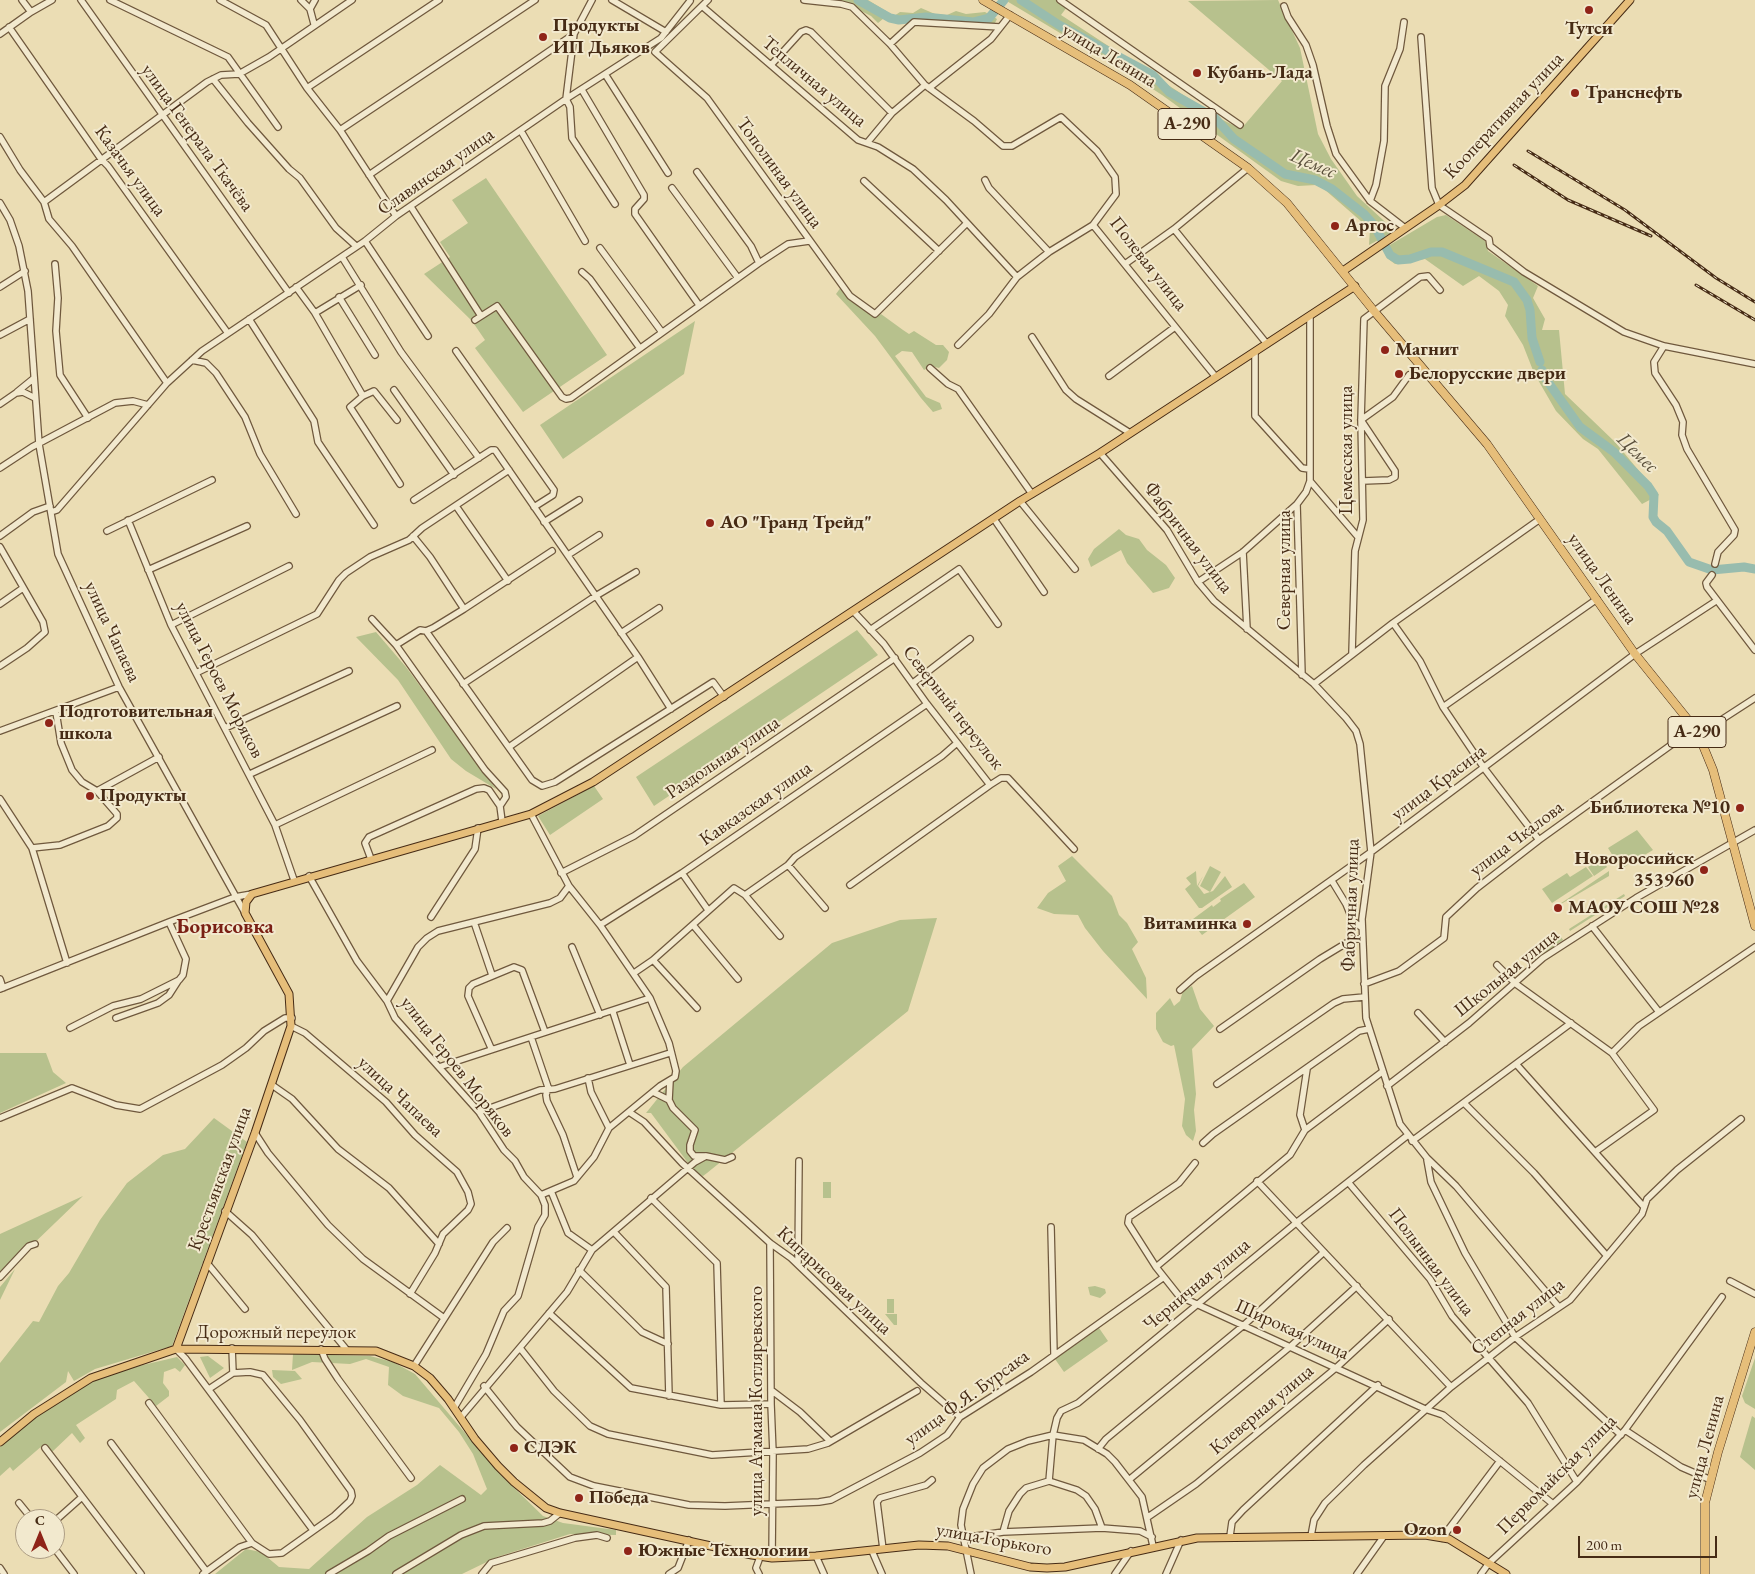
<!DOCTYPE html>
<meta charset="utf-8">
<style>
body{margin:0}
#map{position:relative;width:1755px;height:1574px;overflow:hidden;background:#ebddb4;font-family:"EB Garamond",serif}
canvas{display:block}
.north{position:absolute;left:15px;top:1509px;width:50px;height:50px;box-sizing:border-box;background:#f2e9ce;border:1px solid #ad9d84;border-radius:50%;rotate:0deg;font-size:14px;font-weight:700;line-height:20px;text-align:center;color:#462b15}
.north::after{content:'';display:block;margin:auto;width:18px;height:22px;background:#8f2418;clip-path:polygon(50% 0,100% 100%,50% 72%,0 100%)}
.scale{position:absolute;left:1578px;top:1536px;width:139px;height:22px;box-sizing:border-box;border:2px solid #462b15;border-top:0;padding-left:6px;font-size:15px;line-height:18px;white-space:nowrap;color:#462b15;-webkit-text-stroke:4px #f2e9ce;paint-order:stroke}
</style>
<div id="map">
<canvas width="1755" height="1574"></canvas>
<div class="north">С</div>
<div class="scale">200 m</div>
</div>
<script>
const c = document.querySelector('canvas').getContext('2d');
c.lineJoin = 'round';
function paint(path, color) { c.fillStyle = color; c.fill(path, 'evenodd'); }
const shape = rows => new Path2D(rows.map(r => 'M' + r).join(''));
function trace(path, color, width, dash) { c.strokeStyle = color; c.lineWidth = width; c.lineCap = dash ? 'butt' : 'round'; c.setLineDash(dash || []); c.stroke(path); }
function label(font, color, halo, rows, align = 'center') {
  c.font = font + ' "EB Garamond",serif'; c.lineWidth = 4; c.setLineDash([]); c.textBaseline = 'middle'; c.strokeStyle = halo; c.fillStyle = color; for (const [text, x, y, turn = 0] of rows) {
    c.save(); c.translate(x, y); c.rotate((+turn || 0) * Math.PI / 180); c.textAlign = isNaN(turn) ? turn : align; if (halo) c.strokeText(text, 0, 0); c.fillText(text, 0, 0); c.restore();
  }
}
paint(shape([
 [820,0,868,0,886,11,884,18,878,23,871,16,859,10],
 [1005,0,1056,0,1067,7,1061,15,1217,117,1241,129,1282,81,1188,1,1278,0,1300,48,1318,134,1331,159,1357,196,1395,231,1369,245,1370,229,1324,189,1316,185,1298,186,1281,181,1162,95,1093,50,1060,33],
 [921,8,935,14,947,15,956,11,966,14,985,12,997,19,995,23,986,25,919,20,903,22,894,16,900,12,913,13],
 [486,178,607,355,523,412,475,348,485,340,472,321,424,274,450,257,440,242,468,223,452,200],
 [1446,215,1485,241,1488,251,1538,286,1533,298,1545,319,1542,330,1559,330,1565,394,1615,442,1659,495,1642,504,1598,449,1583,439,1556,411,1534,373,1523,345,1505,316,1508,305,1499,291,1479,276,1463,286,1425,259,1395,264,1387,258,1383,249,1437,217],
 [841,287,876,317,881,314,903,330,909,334,914,331,936,345,943,345,949,352,947,360,939,368,931,366,924,370,912,352,902,351,895,356,926,397,940,403,942,409,933,412,921,398,875,336,836,294],
 [695,321,684,374,563,459,540,425],
 [1119,529,1126,535,1139,539,1147,550,1166,565,1175,578,1169,588,1153,593,1127,563,1121,550,1091,567,1088,559,1094,549],
 [857,630,878,655,654,806,636,777],
 [376,632,406,667,496,789,466,771,451,759,398,680,356,637],
 [594,786,603,799,550,835,538,816],
 [1637,830,1653,850,1621,869,1608,848],
 [1072,856,1112,896,1119,915,1127,923,1138,942,1132,949,1146,978,1147,999,1103,951,1085,928,1078,915,1054,914,1037,908,1048,893,1066,881,1058,866],
 [1602,858,1607,867,1594,876,1588,867],
 [1210,866,1221,872,1210,892,1200,886],
 [1586,867,1593,876,1552,903,1542,889,1567,873,1570,877],
 [1196,871,1197,886,1203,876,1198,886,1204,894,1213,891,1225,876,1232,887,1202,908,1199,908,1185,889,1191,884,1186,878],
 [1609,871,1609,876,1549,911,1581,890],
 [1244,883,1255,897,1202,935,1192,922,1193,919,1212,905,1213,907,1221,901,1220,899],
 [1624,894,1625,896,1570,931,1569,929],
 [937,918,908,1011,707,1173,703,1176,694,1171,651,1113,646,1113,683,1067,832,943,900,920],
 [1559,934,1563,940,1533,961,1533,951],
 [1192,986,1200,1009,1214,1026,1192,1049,1196,1094,1194,1110,1196,1131,1193,1141,1186,1135,1182,1126,1185,1099,1174,1045,1171,1046,1163,1042,1156,1029,1156,1013,1170,998,1174,1006,1180,1001,1183,991],
 [0,1053,46,1053,53,1072,66,1083,0,1113],
 [214,1118,247,1142,172,1346,95,1369,74,1381,68,1371,66,1382,0,1432,0,1363,33,1321,39,1322,58,1286,69,1273,100,1220,127,1183,163,1155,185,1149],
 [823,1182,831,1182,831,1198,823,1198],
 [83,1196,0,1276,0,1234],
 [15,1269,0,1300,0,1287],
 [1095,1286,1105,1289,1106,1293,1100,1298,1090,1295,1088,1287],
 [887,1299,894,1299,894,1313,887,1313],
 [885,1314,897,1314,897,1325,894,1325],
 [1099,1328,1108,1341,1064,1372,1055,1359],
 [293,1354,370,1356,393,1362,415,1374,500,1474,543,1516,563,1523,616,1530,616,1535,570,1534,497,1557,462,1574,215,1574,246,1549,261,1552,279,1567,309,1569,367,1517,417,1485,440,1465,481,1495,487,1489,473,1454,459,1432,439,1408,403,1396,388,1385,389,1367,366,1359,350,1364,312,1362,292,1370],
 [208,1356,224,1368,210,1378,200,1357],
 [177,1357,185,1365,180,1372,175,1368,164,1372,163,1383,169,1391,169,1396,156,1406,134,1381,117,1390,116,1399,76,1425,85,1438,80,1443,72,1433,52,1452,43,1445,13,1471,10,1467,0,1476,0,1447,29,1421,77,1390,102,1377,126,1369],
 [1755,1358,1755,1409,1745,1403,1742,1396],
 [272,1370,295,1371,302,1379,281,1384,273,1377],
 [1752,1416,1755,1418,1755,1470,1740,1457]
]), '#b7c18d');
trace(shape([
 [858,0,890,18,899,20,926,17,973,22,989,18,1004,0],
 [1021,0,1059,25,1153,75,1169,92,1215,118,1234,139,1285,174,1315,180,1332,189,1364,214,1374,225,1390,255,1398,260,1410,259,1431,252,1442,252,1514,282,1527,300,1530,310,1532,338,1540,362],
 [1542,370,1543,375,1580,427,1614,452,1648,486,1654,495,1653,517,1656,522,1667,531,1689,562,1712,570,1744,567,1755,569]
]), '#98bcae', 9);
const minor = shape([
 [22,0,31,12],
 [81,0,289,293],
 [110,0,228,57,278,127],
 [220,0,266,25,307,88,340,130,396,216],
 [301,0,310,9],
 [612,0,666,32],
 [708,0,655,52,707,98,850,296,875,314,967,223],
 [804,0,841,4,852,7,890,44,925,85,974,121,1003,146,1012,146,1061,117,1097,151,1115,177,1116,194,1093,225,1049,252,1017,277,989,314,958,345],
 [1060,0,1240,125],
 [1284,6,1288,17,1306,45,1313,65,1327,126,1336,154,1370,201,1405,228],
 [703,7,858,140,878,147,913,169,946,200,1017,277],
 [314,24,310,9,315,0],
 [9,27,101,159,108,166,227,332],
 [0,34,31,12,52,0],
 [574,34,566,99,570,107,572,138,615,204],
 [1421,37,1432,188,1439,205,1489,239,1490,246,1524,272,1624,332,1664,346,1755,364],
 [890,44,914,22,1000,27],
 [771,65,801,32,806,30,811,32,892,113],
 [605,74,668,173],
 [213,79,248,123,289,169,300,178,336,228,356,246],
 [307,88,439,0],
 [929,88,991,39,1010,15],
 [582,90,644,195,644,199,635,209,635,214,699,305],
 [340,130,535,0],
 [521,131,585,241],
 [0,137,20,170,44,202,49,219,72,246,167,383],
 [867,143,892,113,925,85],
 [697,172,751,246,759,263],
 [369,175,574,34,592,0],
 [985,180,989,188,1049,252],
 [864,181,939,251],
 [672,188,738,278],
 [1370,201,1376,185,1384,141,1385,86,1400,49,1404,22],
 [44,202,207,82,221,75,239,74,269,57,352,0],
 [0,203,10,220,19,246,28,291,39,444,58,554,119,687,245,913],
 [411,207,481,316],
 [1093,225,1215,376],
 [1174,229,1267,344],
 [365,241,428,336],
 [600,248,661,331],
 [342,257,401,352,479,458],
 [55,264,58,298,56,331,60,375,88,418],
 [1125,264,1174,229,1248,168],
 [582,272,590,279,639,347],
 [0,287,25,271],
 [296,287,315,313,361,285],
 [339,297,375,355],
 [315,313,363,396],
 [249,319,314,421,318,442,374,525],
 [475,320,497,306,562,397,566,399,571,398,759,263,788,244,809,241],
 [0,335,30,319],
 [1032,337,1066,390,1076,399,1130,433],
 [1664,346,1654,362,1655,373,1676,405,1683,422,1682,435,1687,449,1735,530,1734,535,1718,552,1715,564],
 [456,351,554,490,553,495,534,507],
 [1255,352,1255,416,1302,468,1309,469],
 [192,360,206,363,216,373,245,417,260,454,296,514],
 [930,368,948,384,958,389,1032,494],
 [1109,376,1175,327],
 [394,390,454,475],
 [17,392,33,379],
 [0,404,16,393,23,392,35,398],
 [397,420,374,391,363,396,350,407,400,484],
 [1100,453,1167,530,1198,582,1214,601,1314,684,1346,718,1356,731,1360,744,1371,852,1362,919,1366,1018,1400,1124,1427,1158,1456,1186,1558,1306],
 [0,468,32,447,115,403,133,401,148,405],
 [1310,481,1358,537],
 [1363,481,1389,480,1395,477,1395,471,1361,420,1393,397,1409,375],
 [414,500,491,450,495,450,638,657,671,709],
 [1020,501,1075,569],
 [456,506,508,581],
 [51,512,57,510,167,383,202,351,365,241,396,216,566,99,661,38,690,1],
 [994,519,1044,592],
 [128,520,171,625,275,825,294,880],
 [544,522,579,500],
 [107,531,212,480],
 [0,536,33,512,50,506],
 [413,536,430,557,464,609],
 [0,547,43,622,45,632,27,648,0,666],
 [1243,552,1247,629],
 [568,555,599,535],
 [148,570,247,526],
 [1712,575,1706,583,1707,587,1755,650],
 [1198,582,1243,552,1297,504],
 [0,604,23,588],
 [854,612,884,644,927,704,990,785,1001,778,1008,778,1074,849],
 [372,619,396,645,485,770,505,792,506,797,500,806,502,821],
 [1393,623,1420,661,1443,707,1484,768,1539,840],
 [171,625,289,566],
 [870,630,959,569,998,624],
 [426,631,532,780,542,786,555,782,713,682,724,697],
 [621,633,659,608],
 [396,645,420,630,426,631,433,628,464,609,552,551],
 [1352,653,1355,551,1363,520,1361,420,1364,319,1420,277,1428,276,1440,290],
 [196,673,317,614,339,580,346,573,370,557,409,540,422,528,509,470],
 [1302,675,1297,504,1306,492,1310,481,1310,317],
 [913,683,970,639],
 [463,684,594,597,636,572],
 [1314,684,1393,623,1540,519],
 [1443,707,1597,599],
 [225,728,349,671],
 [0,731,119,687],
 [509,747,638,657],
 [250,774,397,706],
 [97,791,159,757],
 [0,799,32,848,67,963],
 [531,814,569,886,600,925,650,998,669,1043,676,1071,675,1077,660,1086,609,1128,594,1157,574,1181,541,1195],
 [275,825,432,750],
 [32,848,60,845,108,826,117,818,117,814,97,791,82,782,72,770,61,743,56,712],
 [371,859,365,843,369,837,476,789,484,788,489,790,500,806],
 [788,865,825,908],
 [561,873,634,836,895,658],
 [682,873,708,910],
 [309,876,357,961,387,1001,395,1018,479,1112,504,1150,515,1161,524,1177,541,1195],
 [1332,881,1346,904,1353,921,1361,927],
 [850,885,990,785],
 [745,895,788,865,795,857,942,756,957,743],
 [431,917,475,849,478,828],
 [474,922,492,975],
 [600,925,682,873,927,704],
 [693,925,738,979],
 [1592,926,1659,1012],
 [572,947,600,1015],
 [653,960,697,1008],
 [1497,965,1516,984,1612,1053,1654,1110,1595,1152],
 [634,973,653,960,734,888,745,895,780,936],
 [0,979,3,988],
 [1364,984,1399,971,1444,938,1446,917,1477,888,1539,840,1678,740,1718,722,1755,698],
 [0,989,169,922,235,897,252,894],
 [1180,990,1196,976,1371,852,1635,654,1716,601],
 [387,1001,418,947,427,938,438,931,550,903,560,898,569,886],
 [613,1012,630,1065],
 [1418,1013,1445,1042],
 [116,1018,158,1003,169,995,178,981],
 [291,1026,305,1033,386,1102,415,1135,457,1172,468,1192,471,1204,468,1210,443,1234,435,1253,410,1294],
 [70,1028,113,1006,141,999,179,980,183,975,186,959,169,922],
 [1220,1029,1320,959,1353,939,1361,939],
 [531,1037,548,1087,546,1095,547,1101,563,1135,577,1177],
 [491,1048,468,996,469,988,473,984,514,967,522,970,545,1032],
 [1612,1053,1639,1026,1755,947],
 [1517,1065,1644,1207],
 [439,1067,650,998],
 [588,1078,591,1092,609,1128],
 [670,1081,669,1100,673,1108,695,1130,690,1145,690,1151,694,1156,705,1156],
 [1217,1084,1334,1003,1343,999,1364,997],
 [272,1085,292,1099,338,1149,389,1188,439,1244],
 [1387,1086,1469,1023,1543,958,1636,898,1755,830],
 [653,1092,669,1100],
 [1464,1103,1534,1173,1607,1256],
 [479,1112,540,1090,555,1089,670,1053],
 [629,1112,644,1122,682,1163,770,1243,791,1258,921,1383,960,1417],
 [0,1118,72,1088,116,1105,140,1109,222,1065,246,1048,264,1031,285,1018,292,1018],
 [1305,1130,1300,1115,1307,1069],
 [255,1133,268,1153,328,1225,363,1259,444,1318],
 [1412,1141,1571,1023],
 [1203,1143,1213,1134,1359,1031,1369,1029],
 [1427,1160,1431,1182,1465,1253,1515,1337,1621,1435],
 [1195,1163,1179,1183,1129,1217,1128,1223,1156,1267,1179,1296,1425,1409,1443,1415,1553,1504],
 [1257,1181,1451,1387],
 [1348,1182,1430,1279,1452,1316,1528,1403,1577,1482],
 [551,1191,568,1233,592,1250],
 [651,1198,717,1263,721,1405],
 [225,1211,252,1235,346,1349],
 [1051,1227,1054,1354],
 [614,1232,666,1287,669,1396],
 [770,1243,771,1404,773,1453,772,1558],
 [207,1263,245,1309],
 [798,1264,799,1161],
 [1156,1267,1290,1155,1305,1130,1382,1072],
 [579,1270,642,1332,668,1344],
 [0,1277,29,1246,35,1244],
 [1730,1281,1755,1294],
 [549,1313,631,1388,721,1405,771,1404],
 [232,1348,233,1373],
 [520,1348,554,1391,590,1426,608,1434,712,1455,808,1449,828,1443,917,1391],
 [176,1349,185,1358,313,1530],
 [321,1349,325,1359,338,1379,411,1478],
 [414,1366,493,1242,507,1228],
 [484,1386,517,1427,570,1477,594,1486,689,1505,725,1506,819,1502,831,1500,920,1453,947,1435,960,1417,1031,1372,1164,1277],
 [209,1389,233,1373],
 [771,1390,800,1412,830,1441],
 [149,1403,252,1543],
 [454,1408,486,1354,504,1311,518,1296,538,1227,545,1215,545,1205,541,1195],
 [461,1417,567,1292,592,1250,695,1162,706,1156,725,1160,732,1157],
 [1625,1430,1681,1467,1711,1480],
 [111,1443,206,1571],
 [45,1448,141,1574],
 [1098,1449,1106,1439,1244,1325,1324,1252],
 [1130,1479,1291,1346,1357,1286],
 [1049,1481,1053,1435,1057,1418,1061,1411,1078,1403,1296,1223,1408,1135],
 [19,1503,32,1519],
 [1148,1517,1196,1484,1337,1367,1389,1319],
 [55,1521,82,1497],
 [1003,1532,1009,1511,1020,1494,1026,1488,1049,1481,1077,1490,1086,1496,1095,1509,1102,1528],
 [1230,1536,1232,1522,1243,1510,1378,1385],
 [1311,1536,1314,1520,1325,1503,1364,1465,1451,1387,1515,1337,1570,1300,1642,1214,1647,1199,1677,1170,1741,1119],
 [963,1538,1003,1532,1102,1528,1140,1531,1152,1537],
 [1442,1538,1500,1461],
 [55,1549,74,1574],
 [883,1549,877,1502,880,1498,926,1485,932,1480],
 [872,1551,882,1574],
 [816,1556,824,1574],
 [0,1568,4,1574],
 [203,1574,240,1547,252,1543,269,1554,282,1553,334,1516,350,1501,352,1496,351,1491,300,1420,263,1375,250,1372,233,1373],
 [329,1574,368,1551,389,1536,462,1499],
 [396,1574,461,1535,484,1526,543,1523,550,1521,560,1513],
 [482,1574,491,1563,575,1538,597,1535,607,1538],
 [669,1574,678,1568,689,1540],
 [759,1574,756,1568,760,1557],
 [971,1574,961,1525,963,1509,973,1484,983,1468,1008,1449,1028,1441,1053,1435,1084,1440,1107,1454,1115,1462,1142,1497,1153,1546],
 [1115,1574,1131,1551],
 [1166,1574,1181,1540],
 [1357,1574,1384,1536],
 [1481,1574,1489,1563,1577,1482,1625,1430,1722,1297]
]);
const major = shape([
 [1343,271,1439,205,1465,185,1630,0],
 [176,1349,255,1133,291,1026,289,994,245,913,246,902,252,894,531,814,593,782,1020,501,1100,453,1355,286],
 [0,1442,34,1414,91,1378,176,1349,376,1351,414,1366,430,1378,448,1399,475,1439,498,1466,514,1482,546,1508,560,1513,752,1555,772,1558,816,1556,919,1545,948,1546,1030,1567,1047,1568,1065,1567,1197,1538,1425,1535,1449,1539,1506,1574]
]);
const highway = shape([
 [983,0,1130,85,1248,168,1287,203,1374,311,1487,444,1635,654,1697,731,1713,770,1755,926],
 [1705,1574,1705,1503,1718,1452,1755,1332]
]);
trace(minor, '#6f583d', 8);
trace(major, '#462b15', 9);
trace(highway, '#462b15', 9);
trace(minor, '#f2e9ce', 5.5);
trace(major, '#e6be7a', 7);
trace(highway, '#e6be7a', 8);
const rail = shape([
 [1528,151,1625,210,1716,278,1755,302],
 [1514,165,1568,200,1651,236],
 [1696,285,1755,320]
]);
trace(rail, '#462b15', 3);
trace(rail, '#f2e9ce', 1, [4]);
for (const [x, y, r, color] of [
 [1589,10,5,"#8f2418"],
 [543,37,5,"#8f2418"],
 [1197,73,5,"#8f2418"],
 [1575,93,5,"#8f2418"],
 [1335,226,5,"#8f2418"],
 [1385,350,5,"#8f2418"],
 [1399,374,5,"#8f2418"],
 [710,523,5,"#8f2418"],
 [49,723,5,"#8f2418"],
 [90,796,5,"#8f2418"],
 [1740,808,5,"#8f2418"],
 [1704,870,5,"#8f2418"],
 [1558,908,5,"#8f2418"],
 [1247,924,5,"#8f2418"],
 [514,1448,5,"#8f2418"],
 [579,1498,5,"#8f2418"],
 [1457,1530,5,"#8f2418"],
 [628,1551,5,"#8f2418"]
]) { const dot = new Path2D(); dot.arc(x, y, r, 0, 2 * Math.PI); c.fillStyle = color; c.fill(dot); trace(dot, '#f2e9ce', 2); }
for (const [x, y, w] of [
 [1187,124,58],
 [1697,732,58]
]) { const box = new Path2D(); box.roundRect(x - w / 2, y - 15.5, w, 31, 4); c.fillStyle = '#f2e9ce'; c.fill(box); trace(box, '#462b15', 1); }
label('bold 18px', '#462b15', null, [
 ["А-290",1187,124],
 ["А-290",1697,732]
]);
label('bold 19px', '#462b15', '#f2e9ce', [
 ["Продукты",553,26],
 ["ИП Дьяков",553,48],
 ["Тутси",1589,29,"center"],
 ["Кубань-Лада",1207,73],
 ["Транснефть",1585,93],
 ["Аргос",1345,226],
 ["Магнит",1395,350],
 ["Белорусские двери",1409,374],
 ["АО \"Гранд Трейд\"",720,523],
 ["Подготовительная",59,712],
 ["школа",59,734],
 ["Продукты",100,796],
 ["Библиотека №10",1730,808,"right"],
 ["Новороссийск",1694,859,"right"],
 ["353960",1694,881,"right"],
 ["МАОУ СОШ №28",1568,908],
 ["Витаминка",1237,924,"right"],
 ["СДЭК",524,1448],
 ["Победа",589,1498],
 ["Ozon",1447,1530,"right"],
 ["Южные Технологии",638,1551]
], 'left');
label('19px', '#462b15', '#f2e9ce', [
 ["улица Ленина",1109,56,31],
 ["Тепличная улица",814,82,40],
 ["Кооперативная улица",1504,116,-47],
 ["улица Генерала Ткачёва",197,138,54],
 ["Казачья улица",130,171,54],
 ["Славянская улица",436,172,-35],
 ["Тополиная улица",779,173,54],
 ["Полевая улица",1148,264,52],
 ["Цемесская улица",1347,450,-90],
 ["Фабричная улица",1188,538,53],
 ["Северная улица",1285,570,-90],
 ["улица Ленина",1602,579,55],
 ["улица Чапаева",112,632,65],
 ["улица Героев Моряков",219,680,63],
 ["Северный переулок",953,708,52],
 ["Раздольная улица",723,758,-34],
 ["улица Красина",1439,783,-37],
 ["Кавказская улица",756,804,-35],
 ["улица Чкалова",1517,839,-37],
 ["Фабричная улица",1351,905,-88],
 ["Школьная улица",1507,973,-39],
 ["улица Героев Моряков",457,1067,52],
 ["улица Чапаева",400,1097,43],
 ["Крестьянская улица",220,1179,-70],
 ["Полынная улица",1431,1262,53],
 ["Кипарисовая улица",834,1281,43],
 ["Черничная улица",1197,1285,-40],
 ["Степная улица",1518,1317,-38],
 ["Широкая улица",1292,1330,24],
 ["Дорожный переулок",276,1333],
 ["улица Ф.Я. Бурсака",967,1398,-36],
 ["улица Атамана Котляревского",757,1401,-90],
 ["Клеверная улица",1262,1410,-40],
 ["улица Ленина",1705,1447,-75],
 ["Первомайская улица",1557,1475,-45],
 ["улица Горького",994,1540,10]
]);
label('italic 20px', '#5a4f3b', '#f2e9ce', [
 ["Цемес",1313,164,23],
 ["Цемес",1637,453,44]
]);
label('bold 21px', '#7a1f14', '#f2e9ce', [
 ["Борисовка",225,927]
]);
</script>
